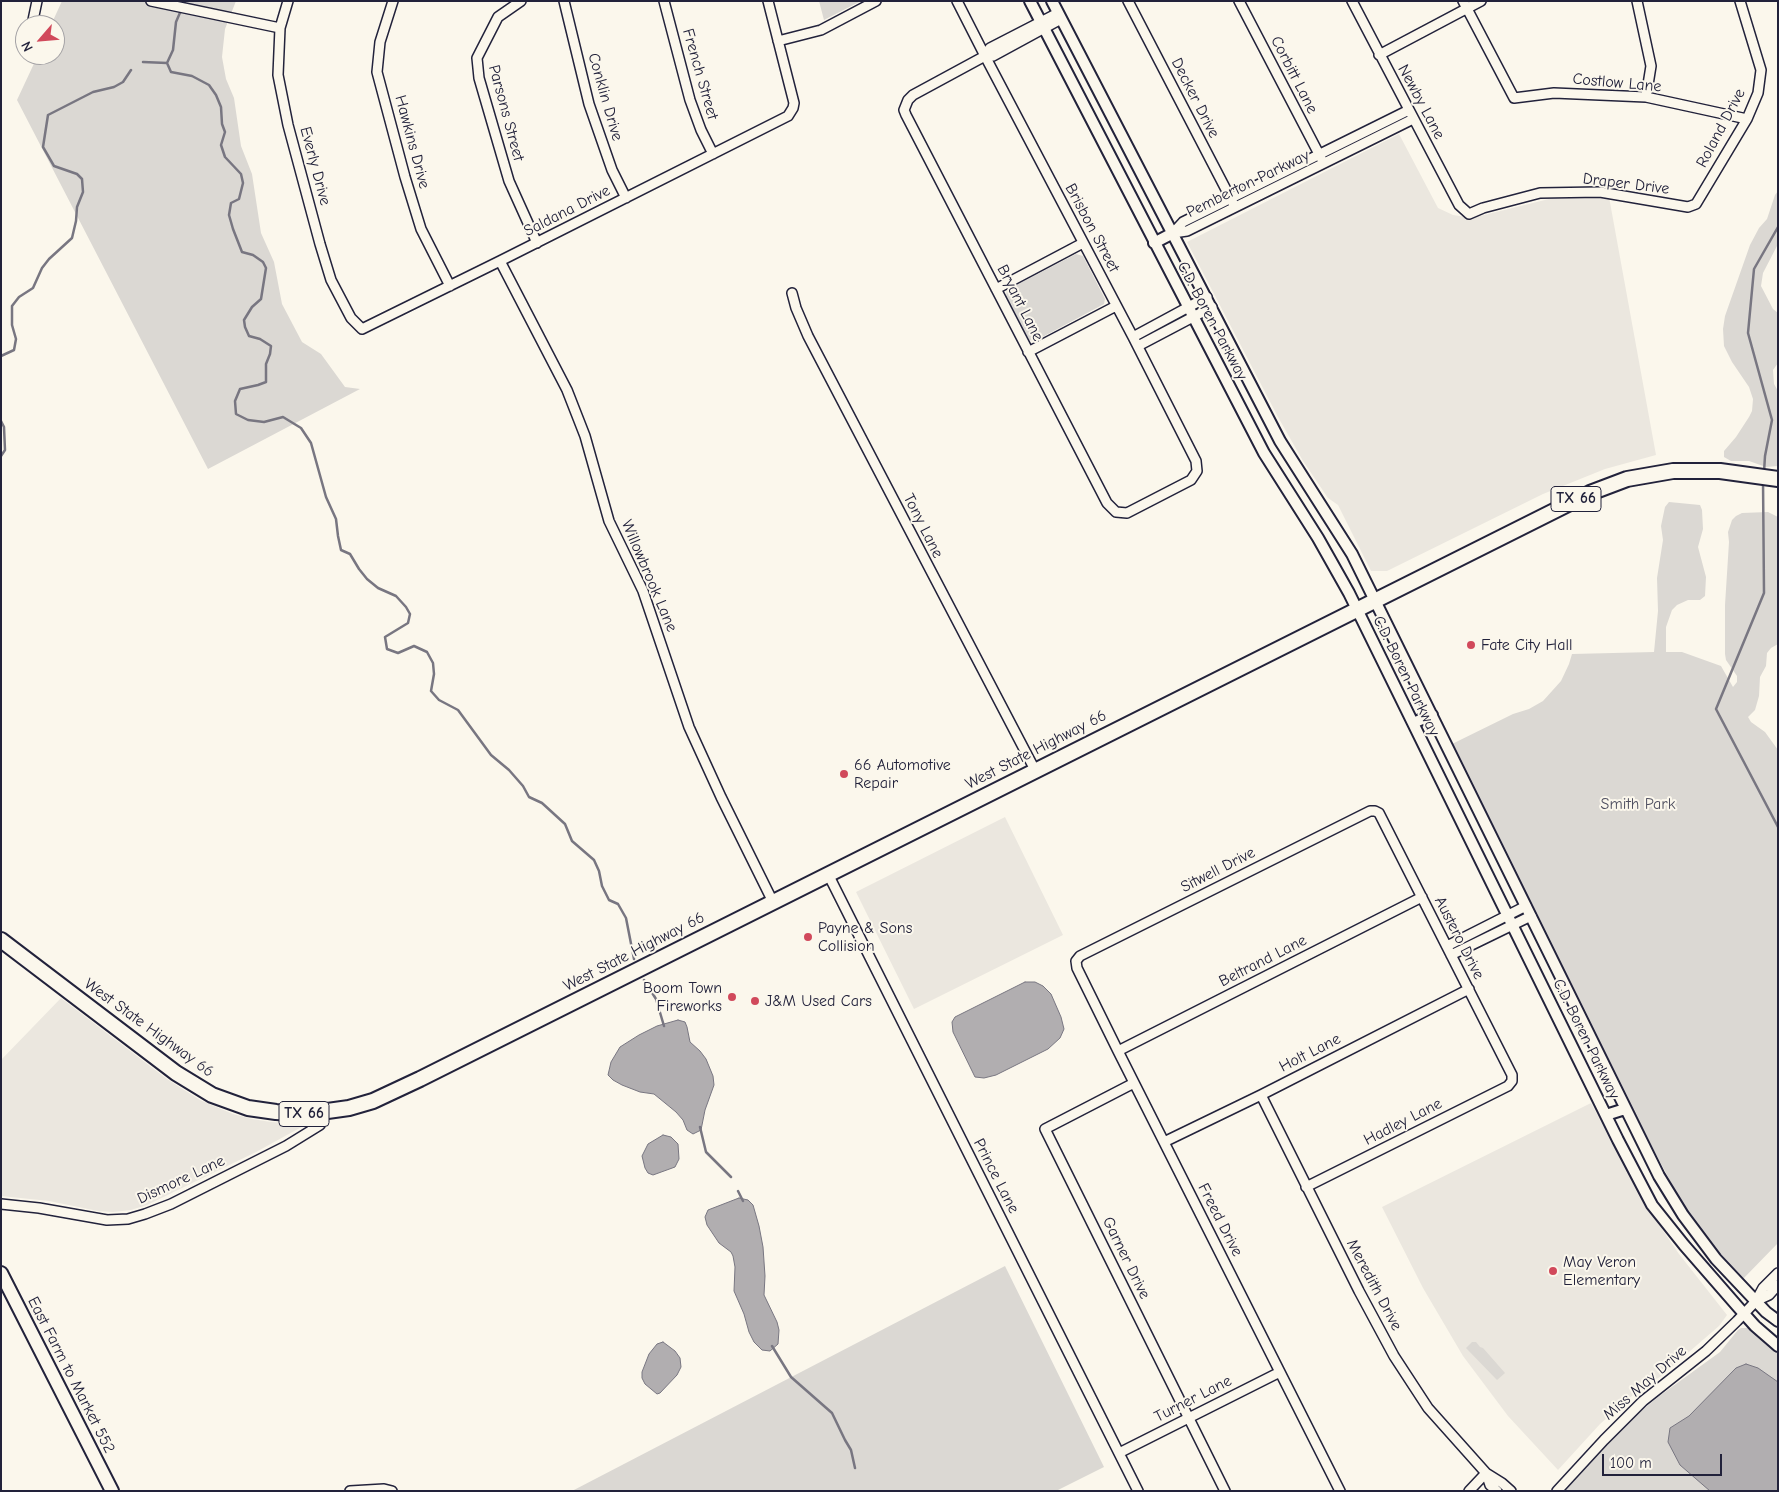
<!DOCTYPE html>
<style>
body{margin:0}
#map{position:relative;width:1779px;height:1492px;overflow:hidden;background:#fbf7ec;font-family:"Comic Neue",sans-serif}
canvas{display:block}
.frame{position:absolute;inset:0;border:2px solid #22223b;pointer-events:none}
.north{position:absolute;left:15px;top:15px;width:50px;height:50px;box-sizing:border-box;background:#fbf7ec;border:1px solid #a4a2a5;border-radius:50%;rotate:243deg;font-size:14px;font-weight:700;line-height:20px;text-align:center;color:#22223b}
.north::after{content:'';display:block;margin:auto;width:18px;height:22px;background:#d1495b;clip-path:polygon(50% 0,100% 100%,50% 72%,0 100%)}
.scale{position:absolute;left:1602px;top:1454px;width:120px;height:22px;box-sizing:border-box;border:2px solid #22223b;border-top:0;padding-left:6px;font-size:15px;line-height:18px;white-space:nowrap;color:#22223b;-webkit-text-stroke:4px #fbf7ec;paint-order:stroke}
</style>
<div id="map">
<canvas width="1779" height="1492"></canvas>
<div class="frame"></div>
<div class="north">N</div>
<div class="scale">100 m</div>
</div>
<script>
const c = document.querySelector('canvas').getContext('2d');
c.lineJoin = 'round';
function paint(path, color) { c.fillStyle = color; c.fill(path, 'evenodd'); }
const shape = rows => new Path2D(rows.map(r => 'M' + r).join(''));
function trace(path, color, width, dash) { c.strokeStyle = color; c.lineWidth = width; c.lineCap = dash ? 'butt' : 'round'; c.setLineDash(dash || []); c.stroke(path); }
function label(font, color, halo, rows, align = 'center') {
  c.font = font + ' "Comic Neue",sans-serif'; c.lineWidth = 4; c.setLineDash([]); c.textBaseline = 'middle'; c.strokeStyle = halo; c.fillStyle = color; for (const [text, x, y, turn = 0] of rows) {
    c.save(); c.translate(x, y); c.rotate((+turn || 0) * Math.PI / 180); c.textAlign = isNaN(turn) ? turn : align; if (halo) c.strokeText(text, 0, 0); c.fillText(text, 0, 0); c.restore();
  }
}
paint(shape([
 [1399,134,1438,208,1453,215,1472,218,1557,197,1609,197,1656,455,1605,469,1543,494,1387,571,1371,571,1338,505,1328,498,1303,461,1278,417,1187,242],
 [1005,817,1063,935,914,1009,856,892],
 [61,998,167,1079,200,1100,233,1114,252,1119,271,1122,307,1124,256,1152,147,1205,131,1210,113,1212,98,1211,49,1201,1,1196,1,1060],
 [1591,1103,1649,1210,1679,1254,1727,1315,1719,1326,1660,1377,1642,1387,1600,1424,1558,1470,1508,1416,1463,1356,1423,1288,1382,1207]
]), '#ebe7df');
paint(shape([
 [62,1,236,1,225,29,222,57,226,79,234,98,241,146,252,174,261,233,274,262,282,304,302,342,321,354,345,387,360,389,208,469,17,100,38,55,55,55,55,25,51,25],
 [819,1,861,1,824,20],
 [1778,191,1778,244,1763,273,1761,286,1773,309,1778,313,1778,363,1773,370,1774,384,1778,391,1778,466,1766,467,1749,461,1731,461,1724,457,1724,451,1736,437,1749,417,1752,411,1753,399,1749,387,1732,362,1724,346,1723,329,1725,316,1750,245,1759,228,1767,219,1775,195],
 [1076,254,1083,256,1105,299,1104,304,1035,341,1029,340,1006,296,1007,290],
 [1669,502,1700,505,1702,510,1703,529,1698,547,1706,577,1705,596,1700,600,1688,600,1677,605,1672,610,1666,627,1666,652,1682,652,1721,666,1733,687,1737,682,1737,676,1726,660,1725,654,1725,605,1729,542,1728,532,1732,520,1736,516,1742,513,1768,512,1778,517,1778,644,1771,648,1767,653,1766,666,1760,677,1759,696,1755,710,1748,717,1751,722,1765,732,1778,750,1778,1243,1742,1280,1717,1251,1681,1201,1651,1145,1452,744,1513,714,1529,709,1543,701,1561,681,1569,664,1572,654,1654,652,1658,611,1657,578,1663,540,1661,526,1665,507],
 [1005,1266,1104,1467,1056,1491,572,1491],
 [1741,1328,1749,1328,1778,1352,1778,1491,1565,1491,1622,1427,1658,1397,1720,1352,1738,1330],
 [1472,1342,1476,1342,1480,1347,1483,1348,1505,1373,1497,1380,1466,1348]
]), '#dbd8d3');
const water = shape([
 [1025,982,1035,982,1043,986,1051,994,1061,1017,1064,1029,1060,1038,1048,1049,996,1075,984,1078,975,1077,953,1032,952,1022,955,1017,1025,982],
 [678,1020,685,1022,687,1027,690,1042,700,1051,706,1059,713,1076,714,1085,705,1110,701,1130,693,1134,687,1130,683,1120,676,1112,654,1094,640,1092,622,1085,613,1080,608,1075,611,1062,620,1047,639,1035,657,1026,678,1020],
 [663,1135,671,1137,678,1144,679,1159,675,1167,653,1175,648,1173,645,1168,642,1156,648,1144,663,1135],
 [739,1198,748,1200,753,1205,759,1226,763,1247,765,1276,764,1295,777,1322,779,1330,778,1344,770,1351,762,1350,754,1342,749,1332,744,1314,734,1291,735,1267,733,1256,731,1252,719,1243,707,1225,705,1217,708,1210,739,1198],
 [663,1342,675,1351,680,1358,681,1367,677,1375,660,1393,657,1394,645,1384,642,1378,642,1372,649,1354,657,1344,663,1342],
 [1746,1364,1758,1368,1778,1382,1778,1491,1710,1491,1680,1465,1668,1442,1670,1428,1689,1416,1736,1368,1746,1364]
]);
paint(water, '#b1aeb0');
trace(water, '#787681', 1);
trace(shape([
 [185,1,176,22,173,50,167,63,171,72,192,76,209,85,216,95,221,107,222,124,225,132,221,145,225,157,241,174,243,183,239,199,231,203,229,215,233,229,242,252,253,255,263,262,266,268,261,299,252,307,244,320,245,327,249,336,260,339,271,346,270,354,266,364,266,382,258,385,240,389,235,401,236,414,248,420,264,422,283,417,301,428,311,443,326,497,336,519,338,536,341,550,350,554,359,569,367,579,378,588,396,596,406,607,410,614,408,623,385,637,387,649,398,653,414,646,427,652,433,663,434,674,431,691,439,700,458,710,491,755,509,770,523,786,529,797,542,803,565,824,572,841,594,860,599,871,602,886,609,900,618,904,626,918,634,959],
 [143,62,167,63],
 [1,356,14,350,16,339,12,325,12,306,19,297,33,288,42,268,49,259,72,238,76,221,77,207,83,192,82,179,77,174,54,166,43,147,48,115,93,92,114,87,123,82,131,70],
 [1,421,4,427,5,450,1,456],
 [1764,472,1765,456,1772,420,1748,333,1754,269,1778,227],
 [1763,480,1764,593,1716,709,1778,827],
 [644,980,656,999,664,1026],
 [700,1127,706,1152,731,1177],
 [738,1191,743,1201],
 [772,1346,791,1377,832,1413,845,1440,851,1450,855,1468]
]), '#787681', 2.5);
const minor = shape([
 [151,1,280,28],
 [288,1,280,28,278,75,288,125,320,244,331,280,351,318,362,329,500,261,788,116,793,108,794,103,768,1],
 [393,1,380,42,377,72,405,177,421,229,450,286],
 [521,1,498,17,477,58,479,78,509,181,537,243],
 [564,1,589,104,612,170,626,198],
 [664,1,690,100,701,130,713,154],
 [957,1,985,56,1133,337,1196,461,1197,471,1191,480,1127,513,1116,512,1107,503,906,115,904,110,908,100,913,95,985,56,993,56,1061,19],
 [1128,1,1233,203],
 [1239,1,1321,158],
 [1352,1,1459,205,1469,214,1483,208,1540,193,1600,192,1688,207,1696,204,1747,119,1758,93,1761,70,1740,1],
 [1463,1,1514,98,1554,93,1646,97,1747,119],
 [1637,1,1651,66,1646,97],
 [32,25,37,1],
 [778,41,821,30,876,1],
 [1379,55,1481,1],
 [985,56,990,48,1058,13],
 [1173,233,1187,231,1413,119],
 [1173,233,1183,222,1409,110],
 [500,261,567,390,585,436,609,521,643,591,689,727,721,797,773,902],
 [996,289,1083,243],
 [792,293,796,308,808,336,1035,770],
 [1133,337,1207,297],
 [1138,346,1212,307],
 [1028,352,1116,306],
 [828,874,1138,1491],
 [1447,946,1526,906],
 [1451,955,1531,916],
 [1118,1051,1422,897],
 [1134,1083,1045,1129,1225,1491],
 [1261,1095,1359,1291,1394,1356,1428,1408,1486,1473,1502,1483,1511,1491],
 [1164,1142,1261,1095,1469,989],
 [1306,1187,1508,1086,1512,1081,1512,1075,1379,813,1375,811,1370,811,1080,956,1076,961,1077,968,1118,1051,1340,1491],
 [1,1204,39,1208,107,1220,128,1219,145,1214,171,1204,286,1146,320,1125,320,1113],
 [1756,1301,1769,1295,1778,1285],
 [1119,1453,1280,1372],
 [1486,1473,1490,1485,1497,1491],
 [350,1491,384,1489,392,1491],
 [1469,1491,1486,1473],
 [1557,1491,1604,1440,1643,1401,1706,1351,1737,1321,1756,1301,1763,1288,1778,1273]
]);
const tertiary = shape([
 [1030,1,1264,453,1318,538,1349,593,1618,1140,1652,1205,1684,1245,1738,1307,1755,1326,1778,1346],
 [1052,1,1280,441,1352,554,1659,1176,1683,1215,1716,1259,1766,1312,1778,1321],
 [1154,243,1173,233],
 [1413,723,1432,715],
 [1606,1115,1625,1109]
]);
const secondary = shape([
 [1,1273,112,1491]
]);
const primary = shape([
 [1,940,176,1073,212,1095,248,1108,276,1112,306,1114,349,1108,373,1101,420,1079,1590,493,1627,479,1673,471,1720,471,1778,479]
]);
trace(minor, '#22223b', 12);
trace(tertiary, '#22223b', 14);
trace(secondary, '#22223b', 16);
trace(primary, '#22223b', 18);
trace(minor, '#fbf7ec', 9);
trace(tertiary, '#fbf7ec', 10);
trace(secondary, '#fbf7ec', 12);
trace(primary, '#fbf7ec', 14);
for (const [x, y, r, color] of [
 [1471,645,5,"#d1495b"],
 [844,774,5,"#d1495b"],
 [808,937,5,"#d1495b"],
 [732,997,5,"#d1495b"],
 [755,1001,5,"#d1495b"],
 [1553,1271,5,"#d1495b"]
]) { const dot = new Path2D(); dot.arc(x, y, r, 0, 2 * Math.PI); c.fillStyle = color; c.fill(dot); trace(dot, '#fbf7ec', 2); }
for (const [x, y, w] of [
 [1576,499,50],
 [304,1114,50]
]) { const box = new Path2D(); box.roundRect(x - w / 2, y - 12.5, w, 25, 4); c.fillStyle = '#fbf7ec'; c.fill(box); trace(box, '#22223b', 1); }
label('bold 15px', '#22223b', null, [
 ["TX 66",1576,499],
 ["TX 66",304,1114]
]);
label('16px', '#22223b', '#fbf7ec', [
 ["French Street",700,74,74],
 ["Corbitt Lane",1294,75,63],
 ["Costlow Lane",1617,83,5],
 ["Conklin Drive",605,97,74],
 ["Decker Drive",1195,98,63],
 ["Newby Lane",1421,102,62],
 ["Parsons Street",506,113,75],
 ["Roland Drive",1721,128,-62],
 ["Hawkins Drive",412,142,75],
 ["Everly Drive",315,166,75],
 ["Pemberton Parkway",1248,184,-26],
 ["Draper Drive",1626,184,7],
 ["Saldana Drive",567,211,-27],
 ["Brisbon Street",1092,228,62],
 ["Bryant Lane",1020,303,63],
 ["C.D. Boren Parkway",1212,321,62],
 ["Tony Lane",923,526,63],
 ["Willowbrook Lane",649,576,67],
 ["C.D. Boren Parkway",1406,676,64],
 ["West State Highway 66",1036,750,-27],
 ["Sitwell Drive",1218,870,-27],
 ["Austero Drive",1459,938,63],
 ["West State Highway 66",634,952,-27],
 ["Beltrand Lane",1263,961,-27],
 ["West State Highway 66",149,1028,36],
 ["C.D. Boren Parkway",1586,1039,64],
 ["Holt Lane",1310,1053,-27],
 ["Hadley Lane",1403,1122,-27],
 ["Prince Lane",996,1176,63],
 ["Dismore Lane",181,1180,-25],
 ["Freed Drive",1220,1220,63],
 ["Garner Drive",1126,1258,64],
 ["Meredith Drive",1374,1285,62],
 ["East Farm to Market 552",71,1375,63],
 ["Miss May Drive",1645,1383,-41],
 ["Turner Lane",1193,1399,-27]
]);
label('16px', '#22223b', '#fbf7ec', [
 ["Fate City Hall",1481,645],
 ["66 Automotive",854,765],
 ["Repair",854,783],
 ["Payne & Sons",818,928],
 ["Collision",818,946],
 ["Boom Town",722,988,"right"],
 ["Fireworks",722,1006,"right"],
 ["J&M Used Cars",765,1001],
 ["May Veron",1563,1262],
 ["Elementary",1563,1280]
], 'left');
label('16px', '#505061', '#fbf7ec', [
 ["Smith Park",1638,804]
]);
</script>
